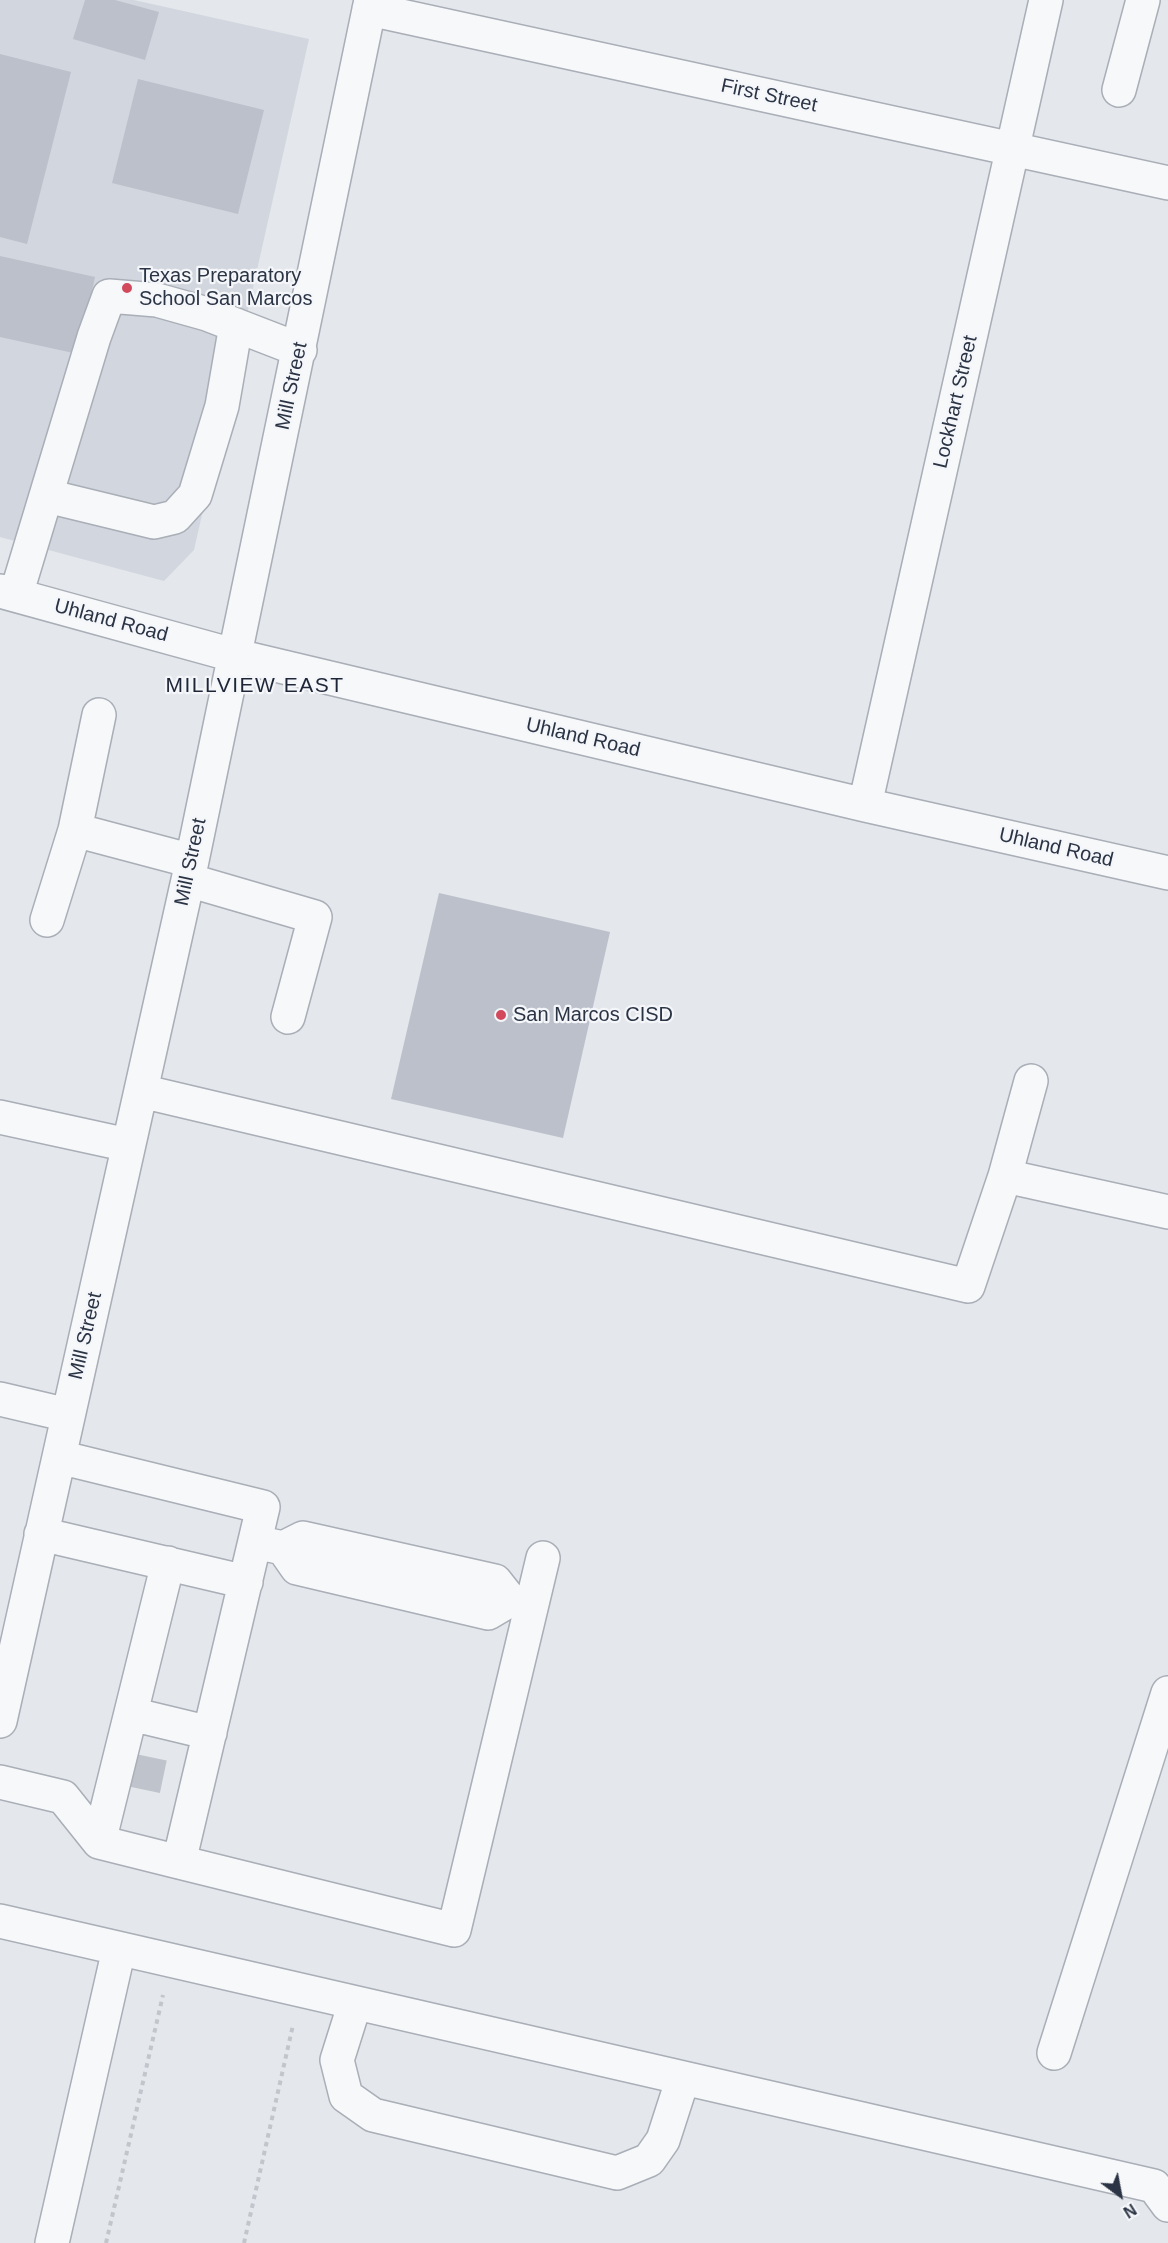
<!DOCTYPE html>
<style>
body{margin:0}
#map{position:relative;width:1168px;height:2243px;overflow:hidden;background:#e4e7ec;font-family:Helvetica,sans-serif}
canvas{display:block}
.north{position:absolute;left:1090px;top:2165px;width:60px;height:60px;-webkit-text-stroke:4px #f4f6f9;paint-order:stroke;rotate:148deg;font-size:16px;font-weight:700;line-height:24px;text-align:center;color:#2b3445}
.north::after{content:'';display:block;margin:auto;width:21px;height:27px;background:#2b3445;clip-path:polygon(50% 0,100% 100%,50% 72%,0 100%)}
</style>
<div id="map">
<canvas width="1168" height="2243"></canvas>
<div class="north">N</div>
</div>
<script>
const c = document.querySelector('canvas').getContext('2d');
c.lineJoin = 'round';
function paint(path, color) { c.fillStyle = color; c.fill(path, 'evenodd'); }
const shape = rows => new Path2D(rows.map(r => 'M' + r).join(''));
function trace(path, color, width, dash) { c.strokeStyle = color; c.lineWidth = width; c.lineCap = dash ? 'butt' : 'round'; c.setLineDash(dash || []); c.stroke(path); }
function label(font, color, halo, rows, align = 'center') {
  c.font = font + ' Helvetica,sans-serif'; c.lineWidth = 4.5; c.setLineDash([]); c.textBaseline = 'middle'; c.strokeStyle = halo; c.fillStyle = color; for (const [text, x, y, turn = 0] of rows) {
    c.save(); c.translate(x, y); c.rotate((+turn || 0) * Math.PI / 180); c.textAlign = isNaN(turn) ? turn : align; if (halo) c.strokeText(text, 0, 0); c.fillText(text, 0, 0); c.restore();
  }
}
paint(shape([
 [0,0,134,0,309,39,194,550,164,581,0,537]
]), '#d2d6de');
paint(shape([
 [85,0,115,0,159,12,145,60,73,39],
 [0,54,71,72,27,244,0,237],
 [138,79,264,110,238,214,112,183],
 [0,256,95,277,78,354,0,337],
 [439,893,610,932,563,1138,391,1099]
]), '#bbc0ca');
trace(shape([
 [131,1770,174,1779]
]), '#bfc3cb', 33, [33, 16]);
const minor = shape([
 [369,9,1168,183],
 [1119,90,1143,0],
 [47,496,154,522,175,517,195,495,222,406,236,325],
 [0,591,233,655,865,805,1168,873],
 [16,595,94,337,109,296,157,300,207,314,300,350],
 [865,805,1046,0],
 [75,830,99,715],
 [188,880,315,917,288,1017],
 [47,920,75,830,192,861],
 [141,1091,968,1286,1005,1176,1168,1212],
 [0,1117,128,1145],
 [1005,1176,1031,1081],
 [0,1399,68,1415],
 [41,1534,246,1582],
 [255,1542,283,1548,303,1538,495,1581,510,1600,488,1613,297,1568,283,1548],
 [131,1714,210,1733],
 [0,1721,188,880,371,0],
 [0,1782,63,1797,99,1842,179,1862,263,1507,59,1457],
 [99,1842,168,1563],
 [179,1862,454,1930,543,1558],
 [0,1921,1154,2186,1168,2205],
 [355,2003,337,2060,346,2096,373,2115,617,2173,649,2160,663,2140,683,2078],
 [1054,2053,1168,1693],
 [52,2243,119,1949]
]);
trace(minor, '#a9aeb7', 36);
trace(shape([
 [106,2243,163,1995],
 [244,2243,293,2025]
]), '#c2c5cb', 4, [4.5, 4.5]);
trace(minor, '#f7f8fa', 33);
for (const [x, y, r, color] of [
 [127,288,6,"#d1495b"],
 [501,1015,6,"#d1495b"]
]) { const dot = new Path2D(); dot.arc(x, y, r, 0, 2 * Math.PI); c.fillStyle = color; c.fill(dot); trace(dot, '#f4f6f9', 2); }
label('20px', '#2b3445', '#f4f6f9', [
 ["First Street",769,96,12],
 ["Mill Street",292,386,-78],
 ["Lockhart Street",956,402,-77],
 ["Uhland Road",111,621,15],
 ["Uhland Road",583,738,13],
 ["Uhland Road",1056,848,13],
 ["Mill Street",191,862,-78],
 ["Mill Street",86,1336,-77]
]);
label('20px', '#2b3445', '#f4f6f9', [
 ["Texas Preparatory",139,276],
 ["School San Marcos",139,299],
 ["San Marcos CISD",513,1015]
], 'left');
c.letterSpacing = '1.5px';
label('21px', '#1d2536', '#f4f6f9', [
 ["MILLVIEW EAST",255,686]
]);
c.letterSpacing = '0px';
</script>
